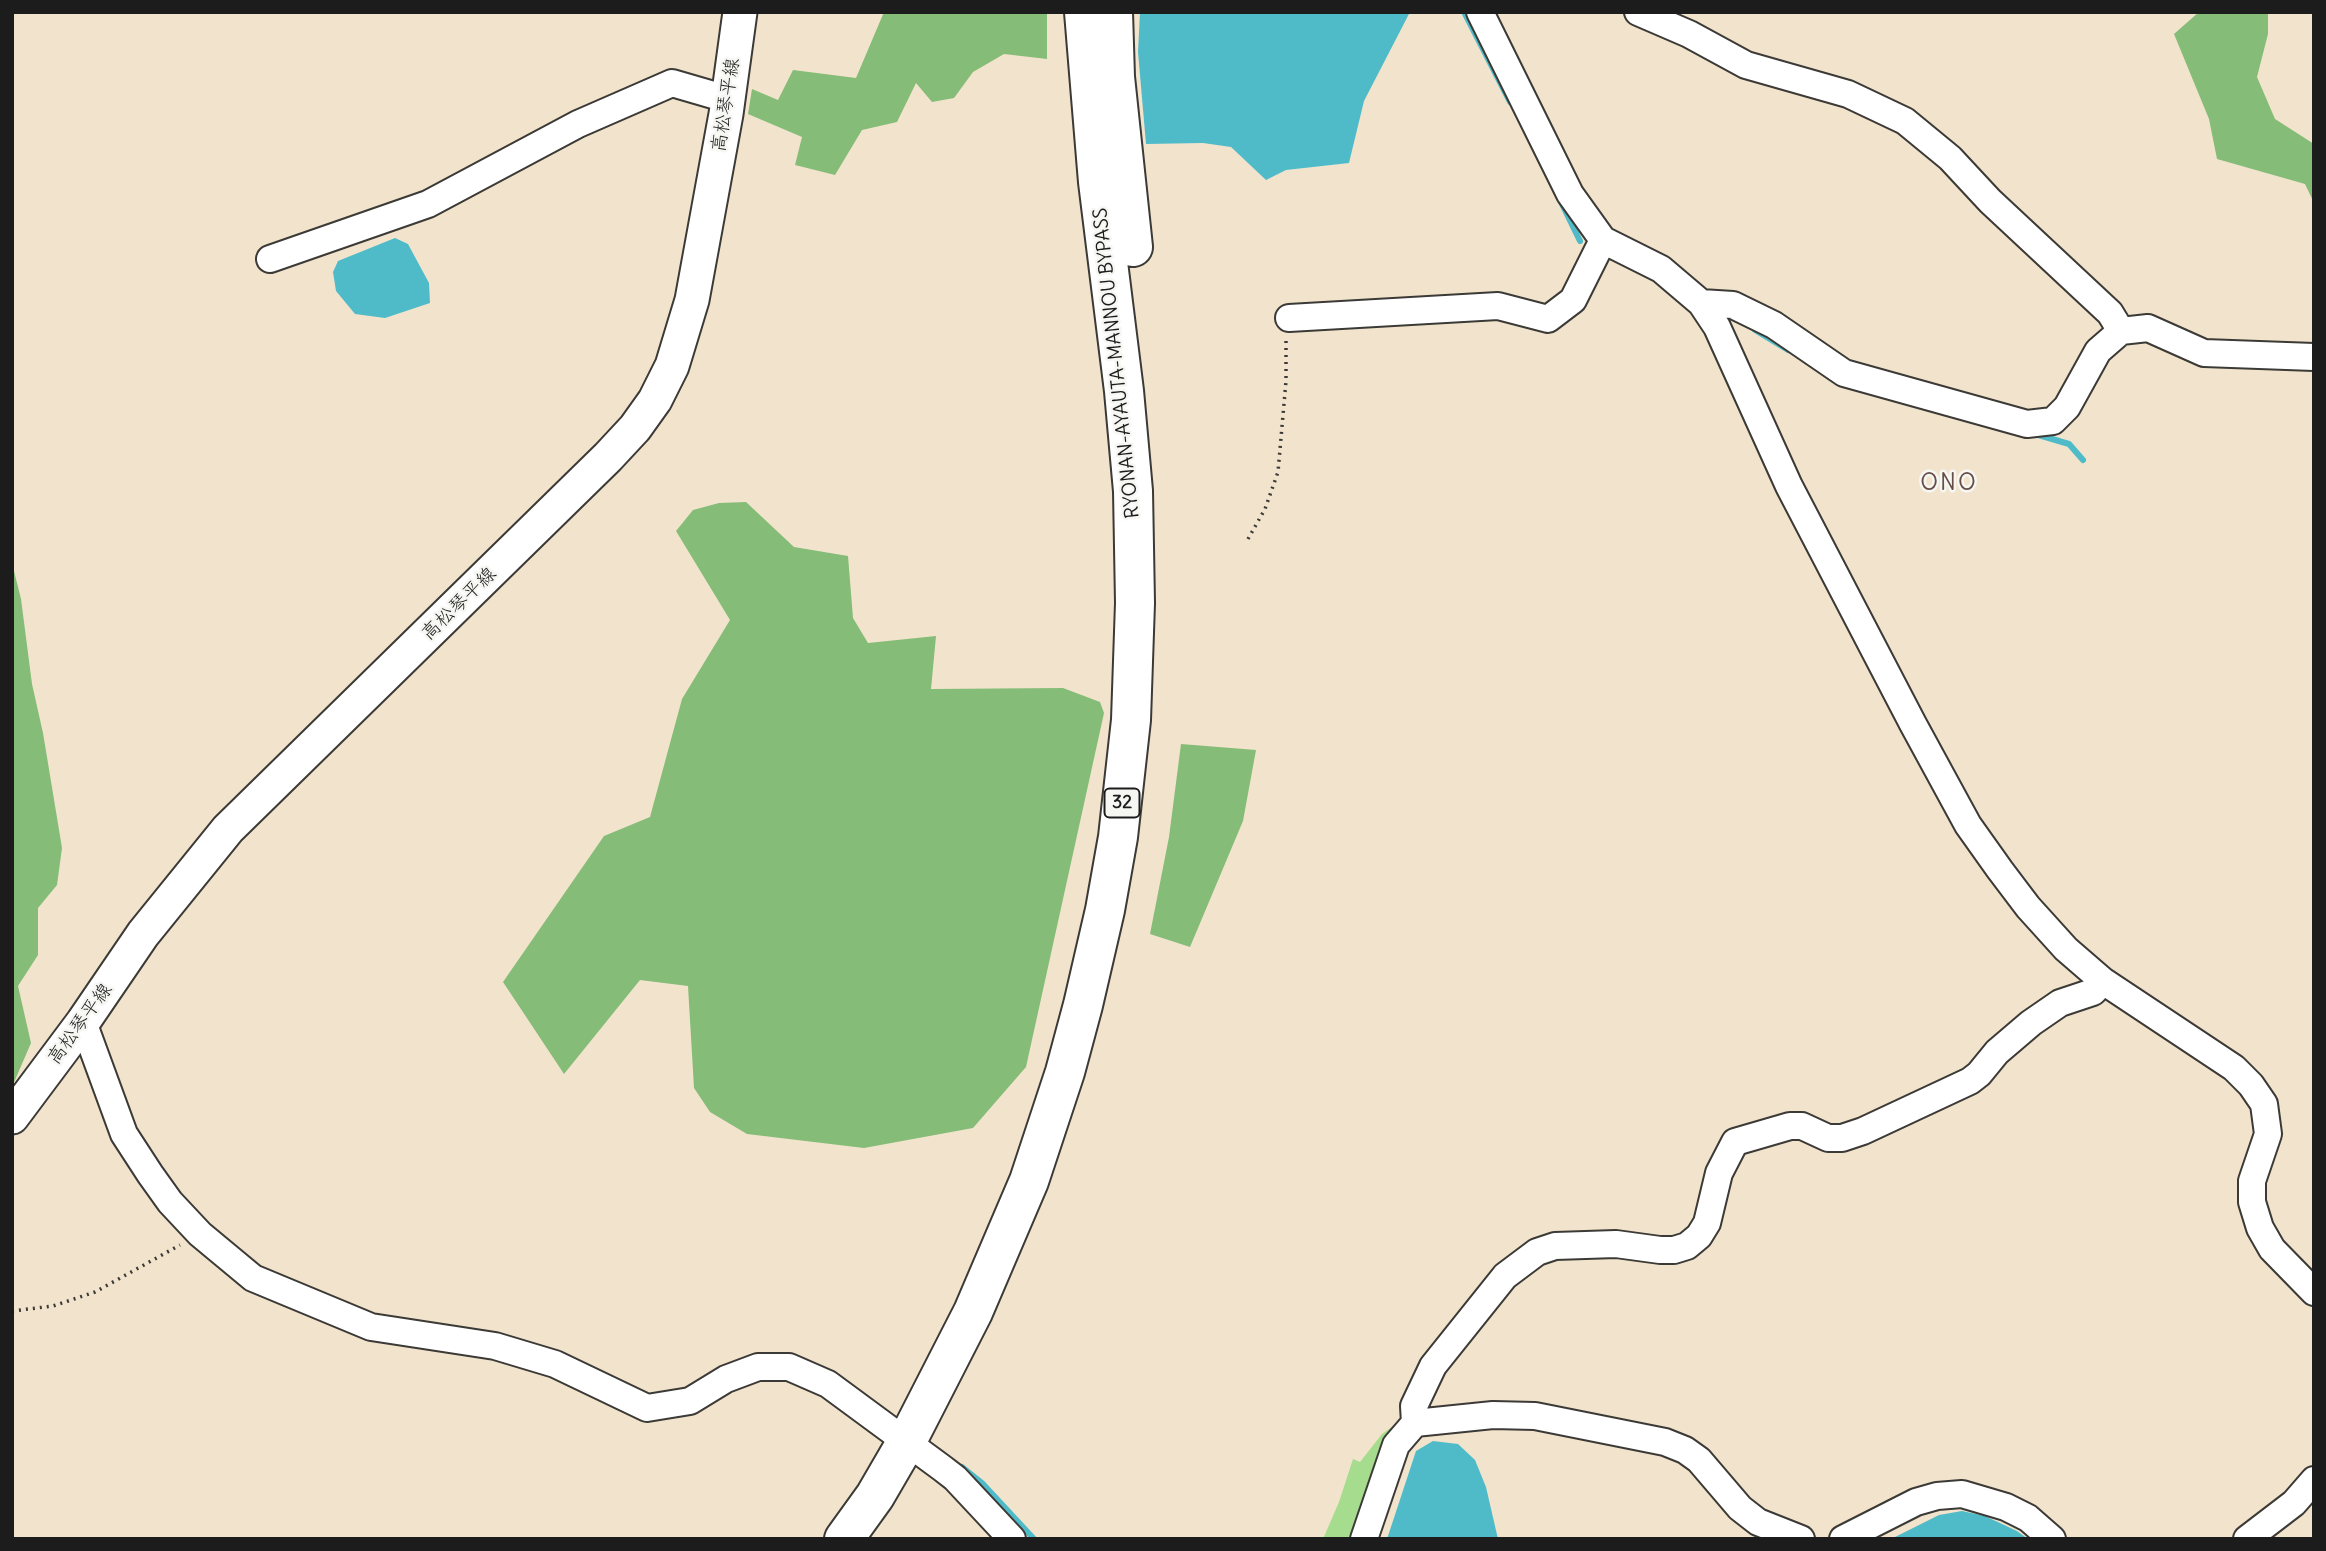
<!DOCTYPE html>
<meta charset="utf-8">
<style>
body{margin:0}
#map{position:relative;width:2326px;height:1551px;overflow:hidden;background:#f2e4cc;font-family:Delius,sans-serif}
canvas{display:block}
.frame{position:absolute;inset:0;border:14px solid #1c1c1c;pointer-events:none}
</style>
<div id="map">
<canvas width="2326" height="1551"></canvas>
<div class="frame"></div>
</div>
<script>
const c = document.querySelector('canvas').getContext('2d');
c.lineJoin = 'round';
function paint(path, color) { c.fillStyle = color; c.fill(path, 'evenodd'); }
const shape = rows => new Path2D(rows.map(r => 'M' + r).join(''));
function trace(path, color, width, dash) { c.strokeStyle = color; c.lineWidth = width; c.lineCap = dash ? 'butt' : 'round'; c.setLineDash(dash || []); c.stroke(path); }
function label(font, color, halo, rows, align = 'center') {
  c.font = font + ' Delius,"Klee One",sans-serif'; c.lineWidth = 5; c.setLineDash([]); c.textBaseline = 'middle'; c.strokeStyle = halo; c.fillStyle = color; for (const [text, x, y, turn = 0] of rows) {
    c.save(); c.translate(x, y); c.rotate((+turn || 0) * Math.PI / 180); c.textAlign = isNaN(turn) ? turn : align; if (halo) c.strokeText(text, 0, 0); c.fillText(text, 0, 0); c.restore();
  }
}
paint(shape([
 [1400,1421,1353,1539,1323,1539,1339,1502,1353,1459,1360,1462,1382,1434]
]), '#a6dc8d');
paint(shape([
 [884,12,1047,12,1047,59,1004,54,973,72,954,98,932,102,916,83,897,122,862,130,835,175,795,165,802,137,748,114,752,89,778,100,793,70,856,78],
 [2199,12,2268,12,2268,34,2257,77,2275,119,2314,144,2314,203,2305,184,2217,159,2209,119,2174,34],
 [746,502,794,547,848,556,853,618,868,643,936,636,931,689,1063,688,1100,702,1104,713,1026,1067,973,1128,864,1148,747,1134,710,1112,694,1088,688,986,640,980,564,1074,503,982,604,836,650,817,682,699,730,620,676,531,693,510,719,503],
 [12,563,21,599,32,684,43,733,62,848,57,885,38,908,38,955,18,986,31,1043,12,1087],
 [1181,744,1256,750,1243,821,1190,947,1150,934,1169,837]
]), '#84bc78');
paint(shape([
 [1140,12,1410,12,1364,101,1349,163,1286,170,1266,180,1231,147,1203,143,1146,144,1138,52],
 [395,238,408,244,429,283,430,303,385,318,355,314,336,291,333,272,338,261],
 [1433,1441,1458,1444,1475,1460,1486,1487,1498,1539,1387,1539,1416,1451],
 [1962,1511,1985,1516,2017,1531,2028,1539,1891,1539,1939,1515]
]), '#4fbbc9');
trace(shape([
 [1464,12,1510,102],
 [1561,202,1580,241],
 [1755,330,1788,350],
 [2035,434,2069,444,2083,460],
 [962,1467,982,1483,1034,1539]
]), '#4fbbc9', 6);
const minor = shape([
 [1480,12,1570,194,1603,240,1661,269,1701,303,1717,327,1789,486,1913,724,1968,825,2000,870,2028,907,2066,949,2103,981,2234,1068,2251,1085,2264,1104,2268,1134,2252,1181,2252,1202,2260,1228,2272,1249,2314,1292],
 [1638,12,1689,34,1746,65,1848,94,1905,121,1950,158,1990,201,2110,313,2121,331],
 [270,259,428,204,578,124,672,83,727,99],
 [1701,303,1733,305,1774,325,1844,373,2027,424,2053,421,2067,407,2098,351,2121,331,2148,328,2204,353,2314,357],
 [1289,318,1498,306,1548,319,1573,300,1603,240],
 [83,1022,124,1134,150,1174,170,1202,200,1234,253,1278,371,1327,495,1346,555,1364,647,1408,690,1401,726,1379,758,1367,789,1367,828,1384,942,1468,955,1478,1012,1539],
 [1415,1423,1414,1406,1433,1366,1505,1276,1537,1252,1555,1246,1616,1244,1660,1250,1674,1250,1687,1246,1699,1236,1707,1223,1719,1173,1735,1142,1790,1126,1802,1126,1828,1138,1842,1138,1863,1131,1970,1081,1979,1074,1997,1052,2031,1023,2060,1003,2093,992,2103,981],
 [1364,1539,1396,1445,1415,1423,1493,1415,1535,1416,1665,1442,1685,1450,1699,1460,1740,1508,1758,1522,1801,1539],
 [1843,1539,1916,1502,1937,1496,1962,1494,2006,1507,2028,1518,2052,1539],
 [2247,1539,2294,1503,2314,1480]
]);
const major = shape([
 [12,1117,83,1022,143,934,228,829,608,457,635,428,655,400,672,366,692,300,726,114,740,12]
]);
const highway = shape([
 [1113,12,1115,77,1133,247],
 [844,1539,875,1496,907,1441,973,1312,1029,1181,1065,1072,1083,1005,1105,910,1118,837,1131,720,1135,603,1133,491,1124,391,1098,182,1084,12]
]);
trace(minor, '#3c3a36', 30);
trace(major, '#3c3a36', 37);
trace(highway, '#3c3a36', 42);
trace(shape([
 [1248,539,1265,509,1278,472,1286,381,1286,338],
 [12,1311,53,1306,95,1292,180,1245]
]), '#3c3a36', 3.5, [2, 5]);
trace(minor, '#fff', 26);
trace(major, '#fff', 33);
trace(highway, '#fff', 38);
for (const [x, y, w] of [
 [1122,803,35]
]) { const box = new Path2D(); box.roundRect(x - w / 2, y - 14.5, w, 29, 5); c.fillStyle = '#f6f6f2'; c.fill(box); trace(box, '#1c1c1c', 2); }
label('bold 18px', '#1c1c1c', null, [
 ["32",1122,803]
]);
label('19px', '#1c1c1c', '#f6f6f2', [
 ["高松琴平線",726,105,-81],
 ["RYONAN-AYAUTA-MANNOU BYPASS",1117,363,-96],
 ["高松琴平線",459,604,-44],
 ["高松琴平線",80,1024,-54]
]);
c.letterSpacing = '2px';
label('23px', '#694e47', '#f6f6f2', [
 ["ONO",1949,483]
]);
c.letterSpacing = '0px';
</script>
